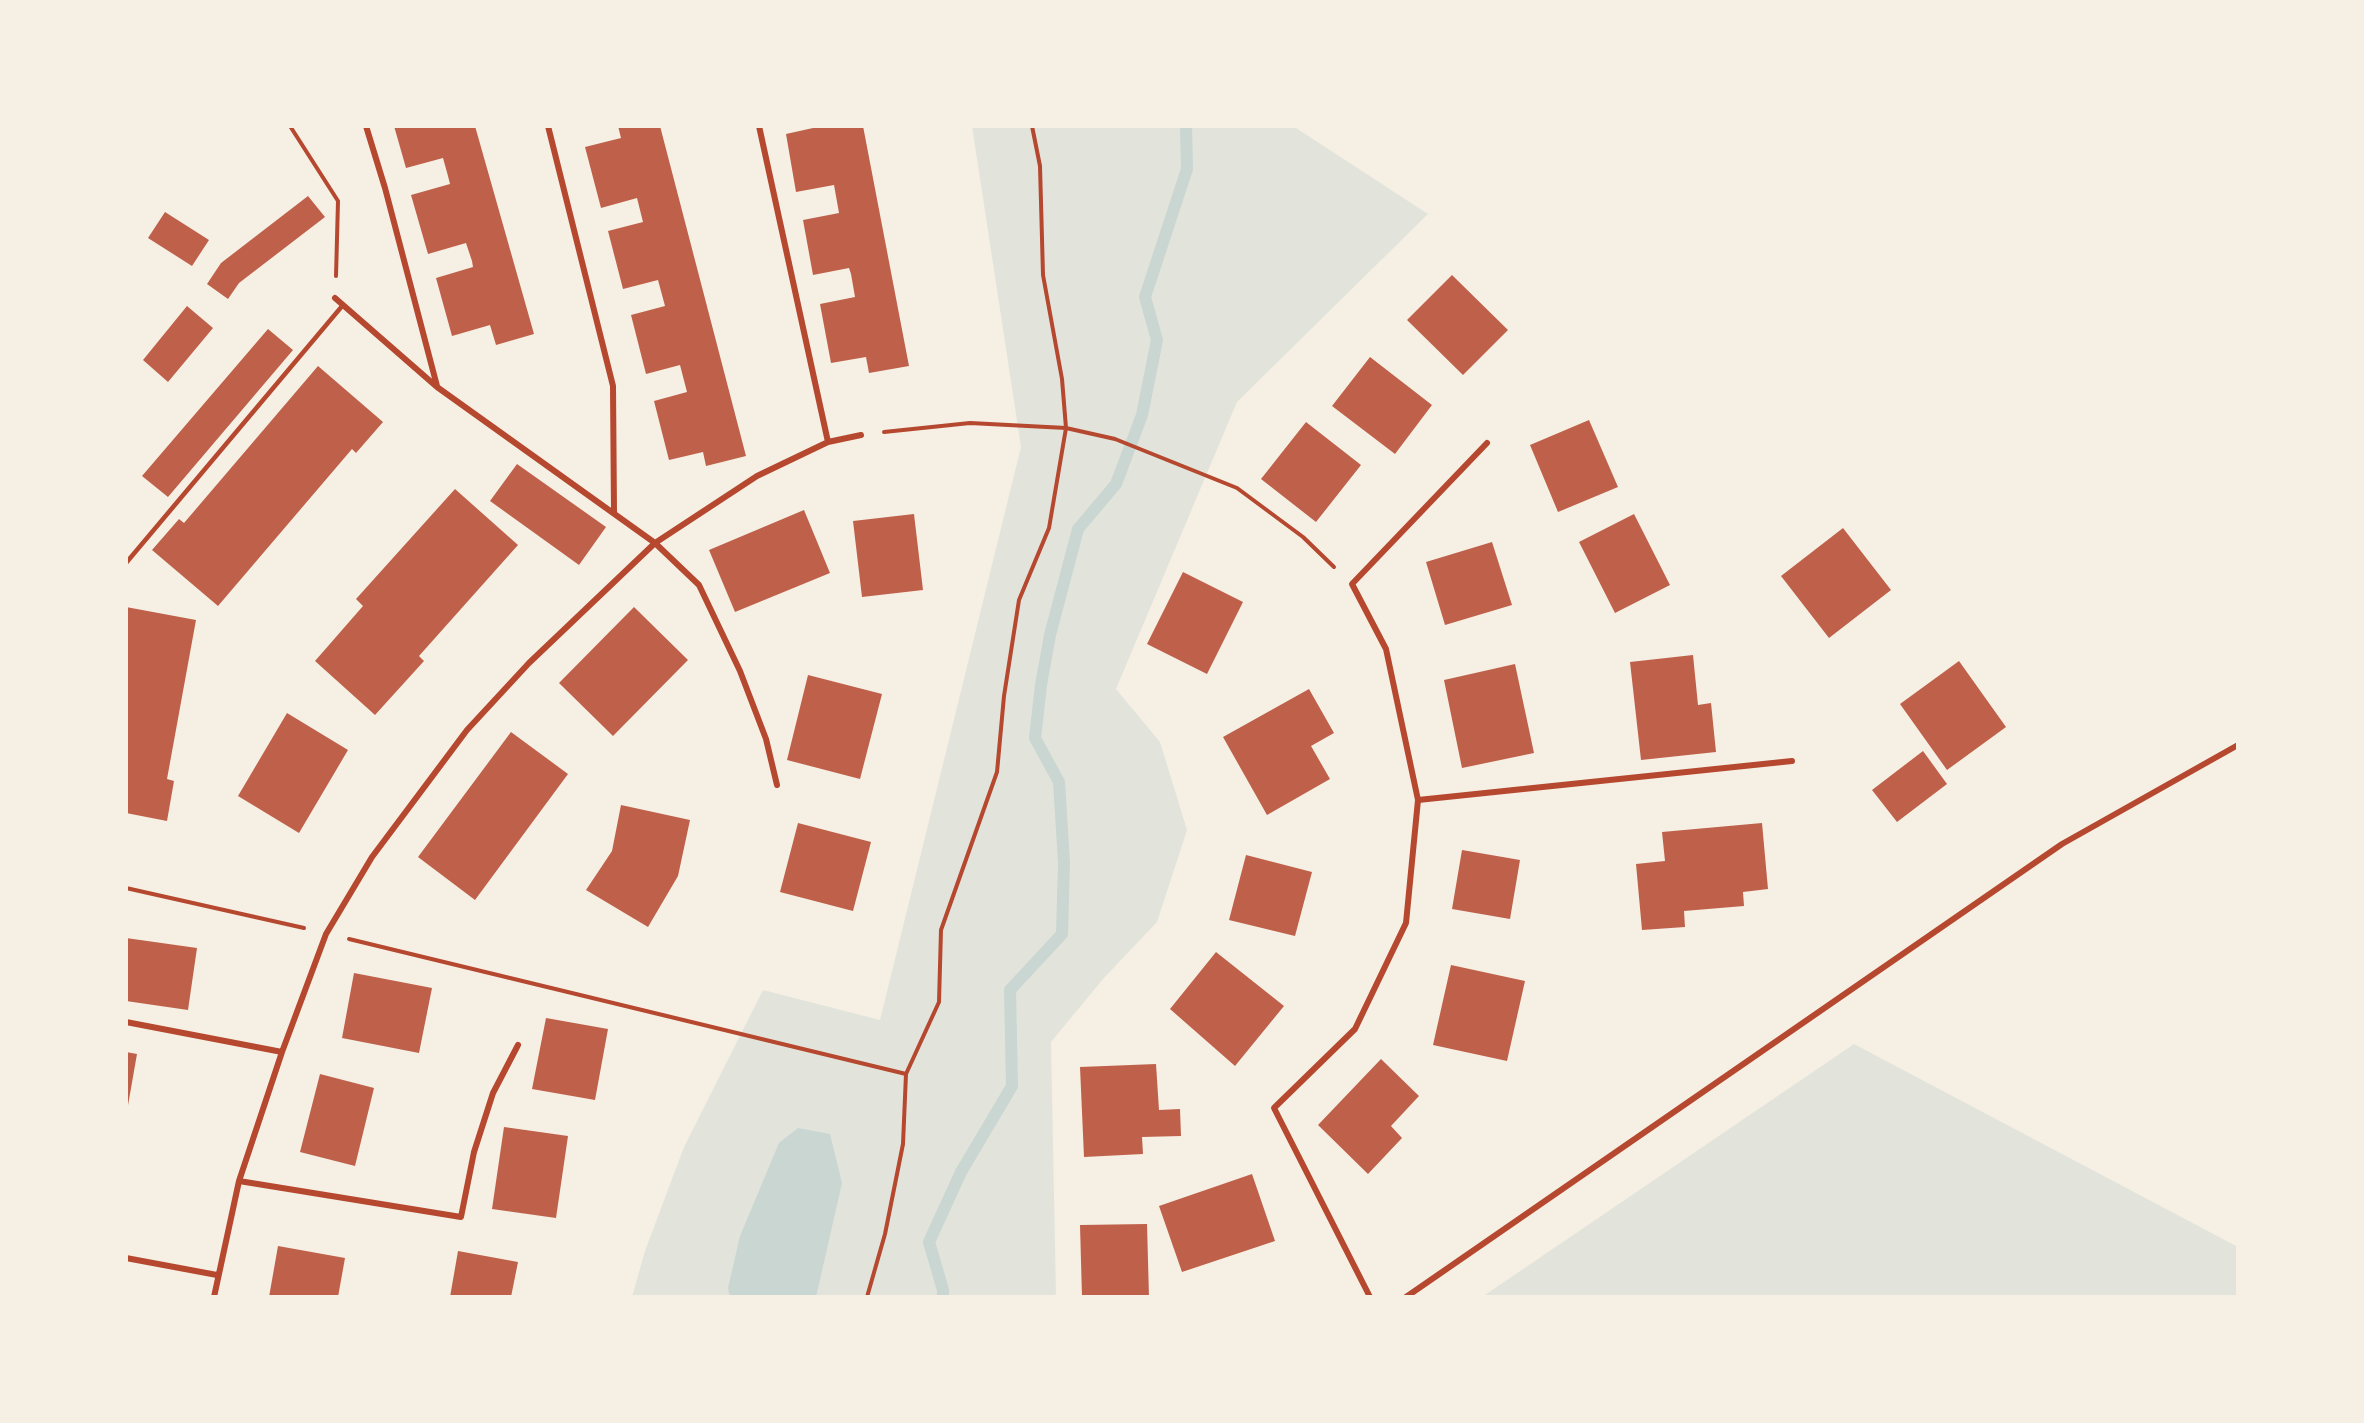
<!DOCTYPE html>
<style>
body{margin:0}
#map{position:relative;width:2364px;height:1423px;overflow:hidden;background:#f6efe4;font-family:"Playfair Display",serif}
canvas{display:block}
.frame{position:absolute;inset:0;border:128px solid #f6efe4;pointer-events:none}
</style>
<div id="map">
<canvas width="2364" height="1423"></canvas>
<div class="frame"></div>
</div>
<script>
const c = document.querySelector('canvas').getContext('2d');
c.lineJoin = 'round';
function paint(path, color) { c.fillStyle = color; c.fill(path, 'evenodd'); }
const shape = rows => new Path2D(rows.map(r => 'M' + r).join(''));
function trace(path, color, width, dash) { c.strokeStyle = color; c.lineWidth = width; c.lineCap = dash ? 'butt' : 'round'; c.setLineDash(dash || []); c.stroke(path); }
paint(shape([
 [972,126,1293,126,1428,214,1237,402,1116,689,1160,742,1187,830,1157,922,1103,979,1051,1042,1056,1297,632,1297,645,1251,684,1147,763,990,880,1020,1021,447],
 [1854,1044,2238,1247,2238,1297,1482,1297]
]), '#e2e4dc');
paint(shape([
 [798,1128,830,1134,842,1183,816,1297,730,1297,728,1288,740,1236,779,1143]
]), '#c9d6d2');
trace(shape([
 [943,1297,943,1290,929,1242,961,1172,1012,1086,1010,990,1062,934,1064,863,1059,782,1035,738,1041,685,1050,635,1078,529,1116,484,1142,415,1157,340,1145,297,1187,169,1186,126]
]), '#c9d6d2', 12);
paint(shape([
 [394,126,475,126,534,334,496,345,490,325,452,336,436,278,473,267,472,261,466,243,428,254,411,195,450,184,448,176,443,158,406,168],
 [618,126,660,126,746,456,706,466,703,452,669,460,654,401,687,392,680,365,646,374,631,315,665,306,658,280,623,289,608,231,643,222,637,198,601,208,585,147,621,138],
 [822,126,863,126,909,366,869,373,866,357,831,363,820,304,855,297,851,274,849,268,813,275,803,220,839,213,834,185,796,192,786,134],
 [308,196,325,217,239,283,228,299,207,284,221,263],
 [165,212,209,240,192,266,148,238],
 [1452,275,1508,330,1463,375,1407,320],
 [187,306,213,328,168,382,143,360],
 [268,329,293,350,168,497,142,476],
 [1370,357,1432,405,1395,454,1332,406],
 [318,366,383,422,356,453,352,449,218,606,152,550,179,519,184,523],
 [1589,420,1618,487,1558,512,1530,445],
 [1306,422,1361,465,1316,522,1261,479],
 [517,464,606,527,579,565,490,501],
 [455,489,518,545,419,656,424,661,375,715,315,661,363,606,356,599],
 [804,510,830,573,735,612,709,550],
 [914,514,923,590,862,597,853,521],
 [1634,514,1670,585,1615,613,1579,542],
 [1843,528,1891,590,1829,638,1781,576],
 [1492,542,1512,605,1445,625,1426,562],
 [1183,572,1243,602,1207,674,1147,644],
 [126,607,196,620,167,779,174,781,167,821,126,813],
 [634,607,688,660,613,736,559,683],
 [1693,655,1698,705,1711,703,1716,752,1641,760,1630,662],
 [1959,661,2006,727,1947,770,1900,704],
 [1515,664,1534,753,1462,768,1444,680],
 [808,675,882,694,860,779,787,760],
 [1309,689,1334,733,1311,746,1330,779,1267,815,1223,737],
 [287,713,348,750,299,833,238,796],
 [511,732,568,774,475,900,418,857],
 [1923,751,1947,784,1897,822,1872,790],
 [621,805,690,820,678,876,648,927,586,890,612,851],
 [798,823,871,842,853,911,780,892],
 [1762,823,1768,889,1743,892,1744,906,1684,911,1685,927,1642,930,1636,864,1665,861,1662,832],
 [1462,850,1520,860,1510,919,1452,909],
 [1246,855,1312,872,1295,936,1229,920],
 [126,938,197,948,188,1010,126,1001],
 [1216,952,1284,1006,1235,1066,1170,1009],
 [1451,965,1525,981,1507,1061,1433,1045],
 [354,973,432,988,419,1053,342,1038],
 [546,1018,608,1029,595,1100,532,1089],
 [126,1052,137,1054,127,1111,126,1111],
 [1381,1059,1419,1096,1391,1126,1402,1138,1368,1174,1318,1125],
 [1156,1064,1159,1110,1180,1109,1181,1136,1142,1137,1143,1154,1084,1157,1080,1067],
 [320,1074,374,1088,355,1166,300,1152],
 [504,1127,568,1136,556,1218,492,1209],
 [1252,1174,1275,1241,1182,1272,1159,1206],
 [1147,1224,1149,1297,1082,1297,1080,1225],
 [278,1246,345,1258,338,1297,269,1297],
 [458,1251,518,1262,511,1297,450,1297]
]), '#bf614a');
trace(shape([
 [290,126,338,201,336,276],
 [884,432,970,423,1066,428,1115,439,1237,488,1303,537,1334,567],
 [126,888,304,928],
 [349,939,906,1074,939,1002,941,930,997,772,1004,696,1019,600,1049,528,1066,428,1062,379,1043,275,1040,166,1032,126],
 [867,1297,885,1234,903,1144,906,1074]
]), '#b5482f', 4);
trace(shape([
 [126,563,343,305]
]), '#b5482f', 4.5);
trace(shape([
 [366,126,385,188,437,386],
 [548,126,613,386,614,512],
 [759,126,828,442],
 [335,298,437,387,655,543,699,585,740,671,766,739,777,785],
 [1418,800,1792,761],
 [126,1022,282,1052],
 [239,1181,461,1217,474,1152,493,1093,518,1045],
 [126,1258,217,1275],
 [214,1297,239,1181,282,1052,326,934,372,857,467,730,529,663,655,543,757,476,828,442,861,435],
 [1370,1297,1274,1108,1355,1029,1406,923,1418,800,1386,649,1352,584,1487,443],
 [1406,1297,2062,844,2238,745]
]), '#b5482f', 6);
</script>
